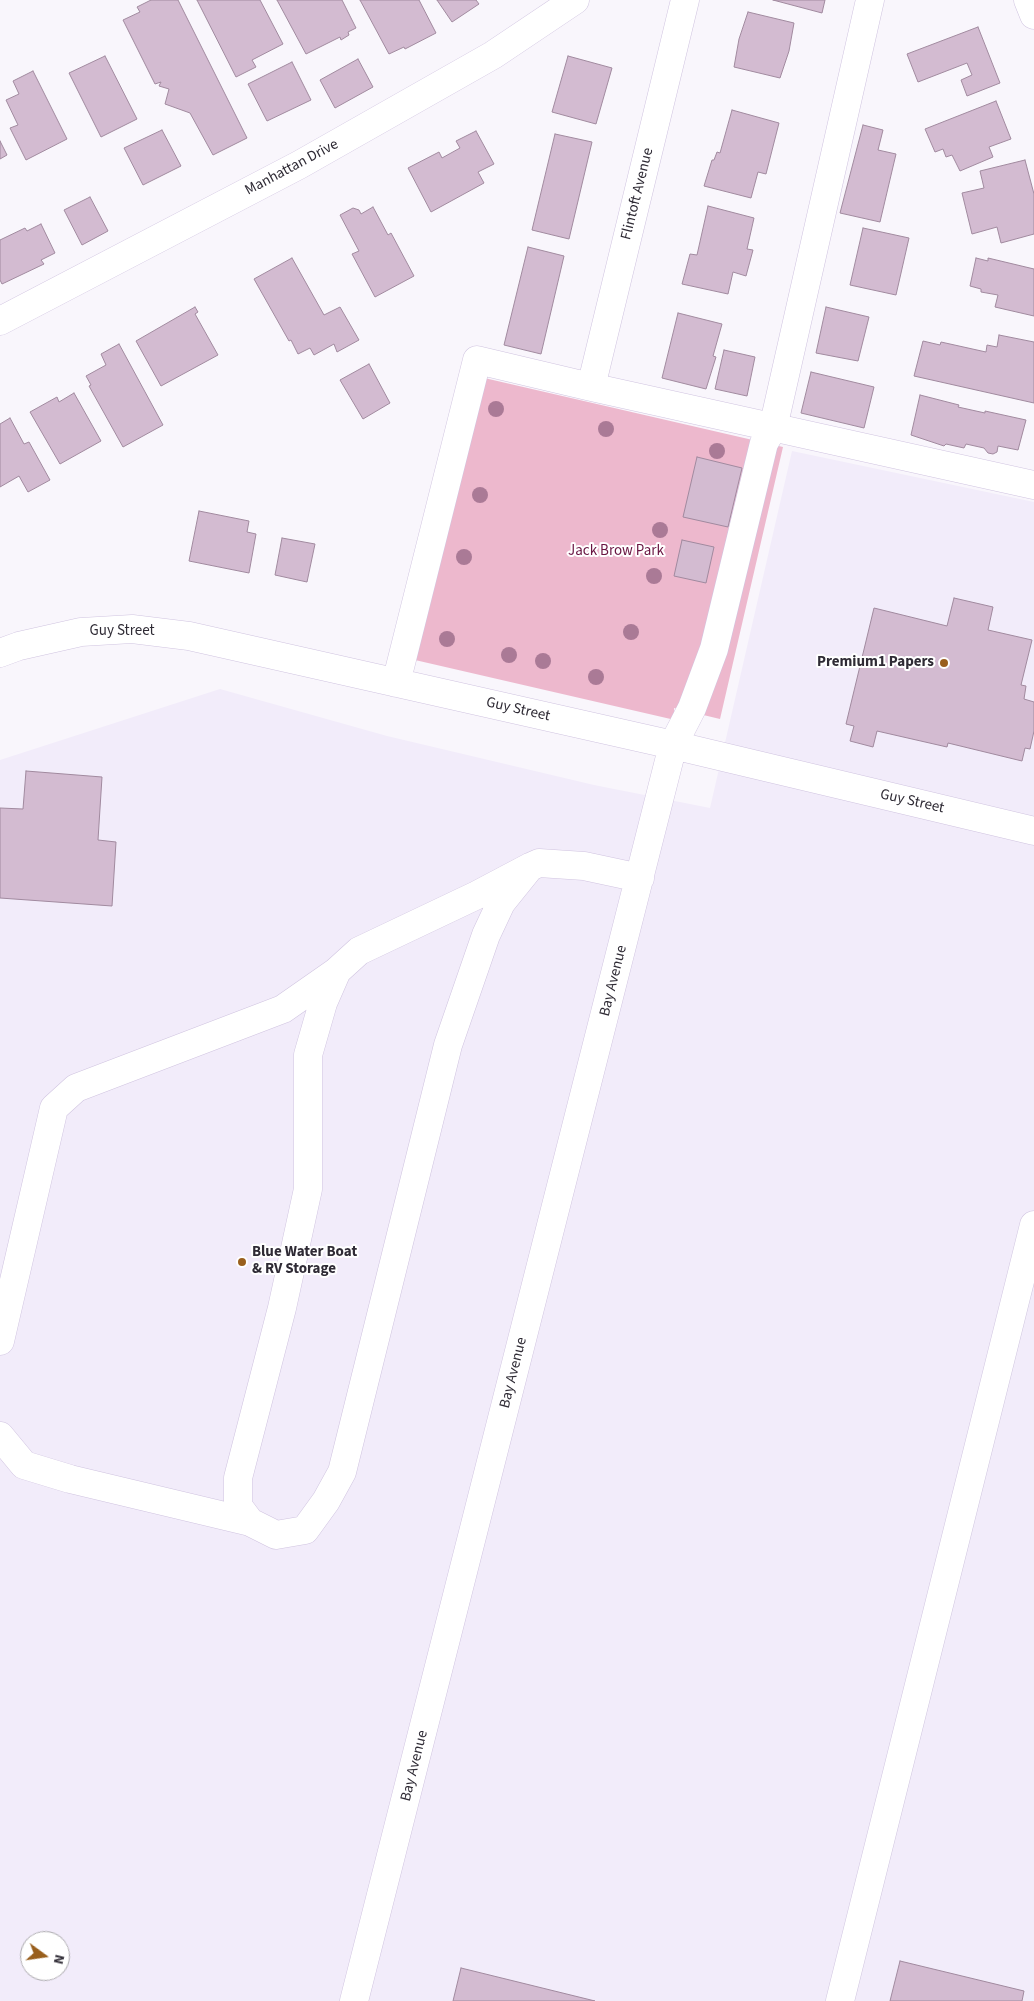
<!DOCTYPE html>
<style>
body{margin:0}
#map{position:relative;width:1034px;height:2001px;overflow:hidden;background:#f9f6fc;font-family:"Source Sans 3",sans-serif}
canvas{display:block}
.north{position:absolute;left:20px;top:1931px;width:50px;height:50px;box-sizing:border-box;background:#fff;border:1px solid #acaaae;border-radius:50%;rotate:104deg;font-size:14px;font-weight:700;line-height:20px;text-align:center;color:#2f2b35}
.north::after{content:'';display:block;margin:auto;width:18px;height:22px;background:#995f1d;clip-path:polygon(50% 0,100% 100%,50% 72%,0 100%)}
</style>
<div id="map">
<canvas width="1034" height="2001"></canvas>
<div class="north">N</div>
</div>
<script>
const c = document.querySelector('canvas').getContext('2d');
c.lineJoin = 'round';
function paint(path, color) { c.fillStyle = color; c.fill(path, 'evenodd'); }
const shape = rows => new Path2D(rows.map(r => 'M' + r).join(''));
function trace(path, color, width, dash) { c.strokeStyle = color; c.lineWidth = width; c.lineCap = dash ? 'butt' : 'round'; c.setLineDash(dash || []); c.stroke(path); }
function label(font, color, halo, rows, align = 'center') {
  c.font = font + ' "Source Sans 3",sans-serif'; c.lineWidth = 4; c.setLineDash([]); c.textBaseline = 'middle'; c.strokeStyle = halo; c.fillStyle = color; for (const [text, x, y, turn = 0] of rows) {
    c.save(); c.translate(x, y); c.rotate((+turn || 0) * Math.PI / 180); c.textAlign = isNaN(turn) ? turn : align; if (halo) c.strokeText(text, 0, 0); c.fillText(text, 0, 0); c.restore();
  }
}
paint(shape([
 [792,451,1034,502,1034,2001,0,2001,0,760,220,689,387,736,594,785,710,808],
 [30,1941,60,1941,60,1971,30,1971]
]), '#f2ecfa');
paint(shape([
 [480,377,783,447,720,719,674,708,675,720,415,660]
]), '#edb8cd');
const building = shape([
 [151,0,178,0,247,138,213,155,190,113,165,104,169,89,159,86,161,82,155,84,123,20,140,12,137,7,151,0],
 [197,0,260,0,283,44,252,60,256,67,236,77,197,0],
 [277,0,342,0,356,28,348,32,349,35,341,40,340,37,306,54,277,0],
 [360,0,419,0,436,33,405,49,404,47,389,54,360,0],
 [437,0,476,0,479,4,452,22,437,0],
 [773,0,825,0,822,13,773,0],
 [748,12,794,23,789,51,780,78,734,67,739,39,748,12],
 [978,27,1000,83,967,96,961,80,972,75,967,63,918,82,907,54,978,27],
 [105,56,137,119,101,137,69,73,105,56],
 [568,56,612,68,596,124,552,112,568,56],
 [358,59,373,87,335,108,320,80,358,59],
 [292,62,311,100,267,121,248,84,292,62],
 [33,71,67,139,26,160,10,128,18,125,6,100,19,94,13,81,33,71],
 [996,101,1011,139,989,147,993,157,960,171,952,155,946,157,943,149,935,152,925,129,996,101],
 [732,110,779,123,766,174,758,172,751,198,704,186,712,160,714,160,717,152,720,153,732,110],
 [863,125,883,130,878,150,896,154,880,222,840,213,863,125],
 [162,130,181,166,143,185,124,148,162,130],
 [476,131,494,164,478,172,484,183,431,212,408,168,439,152,442,158,460,148,456,141,476,131],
 [555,134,592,142,569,239,532,230,555,134],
 [0,141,7,155,0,159,0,141],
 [1025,160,1034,194,1034,234,1001,243,997,227,972,234,962,193,984,188,980,171,1025,160],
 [90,197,108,231,82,245,64,210,90,197],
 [708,206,754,218,747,249,753,250,746,276,733,272,728,294,682,284,690,254,697,255,708,206],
 [373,207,388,235,391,233,414,276,375,297,352,254,359,251,340,215,353,208,359,210,361,214,373,207],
 [41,224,55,253,41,260,44,264,2,284,0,280,0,240,25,228,27,231,41,224],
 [863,228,909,238,896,295,850,285,863,228],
 [528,247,564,256,541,354,504,345,528,247],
 [292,258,324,315,340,307,359,340,337,352,334,344,314,355,310,348,298,354,291,340,289,341,254,279,292,258],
 [976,258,988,261,988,258,1034,269,1034,316,995,307,998,295,981,292,981,289,970,286,976,258],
 [195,307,198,312,195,314,218,355,161,386,136,341,195,307],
 [826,307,869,317,858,361,816,353,826,307],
 [678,313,722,324,713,356,716,357,706,389,662,378,678,313],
 [999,335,1034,342,1034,403,914,376,923,341,940,345,941,342,986,352,987,345,997,347,999,335],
 [119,344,163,425,123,447,89,386,91,385,86,376,106,365,101,354,119,344],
 [724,350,755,357,747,396,715,389,724,350],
 [369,364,390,403,363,419,340,380,369,364],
 [811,372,874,387,864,428,801,413,811,372],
 [74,393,101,441,60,464,30,412,57,397,59,402,74,393],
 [920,395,959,405,958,407,985,413,985,411,1026,420,1018,450,998,446,997,452,993,454,988,453,984,448,966,444,964,448,946,444,944,446,911,435,920,395],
 [10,418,24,444,29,442,50,480,28,492,19,476,0,487,0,424,10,418],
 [697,457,742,468,728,527,683,517,697,457],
 [199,511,249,521,247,532,256,534,249,573,189,561,199,511],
 [282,538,315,544,307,582,275,575,282,538],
 [682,540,714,547,706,583,674,576,682,540],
 [954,598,993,607,988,630,1032,640,1021,685,1026,686,1024,699,1034,702,1034,731,1030,749,1025,748,1022,761,948,743,947,747,877,731,873,747,850,741,854,726,846,724,874,608,947,626,954,598],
 [26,771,102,777,98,840,116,842,112,906,0,898,0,808,23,809,26,771],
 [900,1961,1024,1991,1022,2001,890,2001,900,1961],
 [461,1968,595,2001,453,2001,461,1968]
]);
paint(building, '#d3bbd1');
trace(building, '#a18a9f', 1);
const minor = shape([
 [1028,0,1034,15],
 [0,321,299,165,493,55,575,0],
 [591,387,685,0],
 [0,653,19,646,81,632,132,629,189,636,673,745,1034,831],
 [396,683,477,360,591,387,1034,485],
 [530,867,501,903,486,935,448,1045,342,1472,326,1501,305,1530,276,1535,250,1522,238,1506,238,1478,282,1308,308,1189,308,1055,323,1003,337,971,359,951,477,895,530,867,539,863,584,866,640,878],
 [0,1341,54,1108,76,1088,283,1009,336,972],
 [0,1436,24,1465,70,1479,250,1522],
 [354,2001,673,745,692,708,714,649,764,443,773,428,870,0],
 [840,2001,1034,1225]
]);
trace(minor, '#d0c4e0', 29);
trace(minor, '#fff', 28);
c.fillStyle = '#aa7a96';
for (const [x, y] of [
 [496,409],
 [606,429],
 [717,451],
 [480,495],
 [660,530],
 [464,557],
 [654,576],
 [631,632],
 [447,639],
 [509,655],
 [543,661],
 [596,677]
]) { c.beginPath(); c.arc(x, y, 8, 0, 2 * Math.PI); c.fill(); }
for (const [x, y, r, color] of [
 [944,663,5,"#995f1d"],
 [242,1262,5,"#995f1d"]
]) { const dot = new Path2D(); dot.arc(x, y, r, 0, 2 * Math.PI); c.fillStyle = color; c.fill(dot); trace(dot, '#fff', 2); }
label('15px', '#2f2b35', '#fff', [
 ["Manhattan Drive",292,168,-28],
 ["Flintoft Avenue",638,194,-76],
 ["Guy Street",122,632],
 ["Guy Street",518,710,13],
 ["Guy Street",912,802,13],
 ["Bay Avenue",614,981,-76],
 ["Bay Avenue",514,1373,-76],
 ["Bay Avenue",415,1766,-76]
]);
label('15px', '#691542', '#fff', [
 ["Jack Brow Park",616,552]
]);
label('bold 15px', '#2f2b35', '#fff', [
 ["Premium1 Papers",934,663],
 ["Blue Water Boat",252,1253,"left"],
 ["& RV Storage",252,1270,"left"]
], 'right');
</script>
